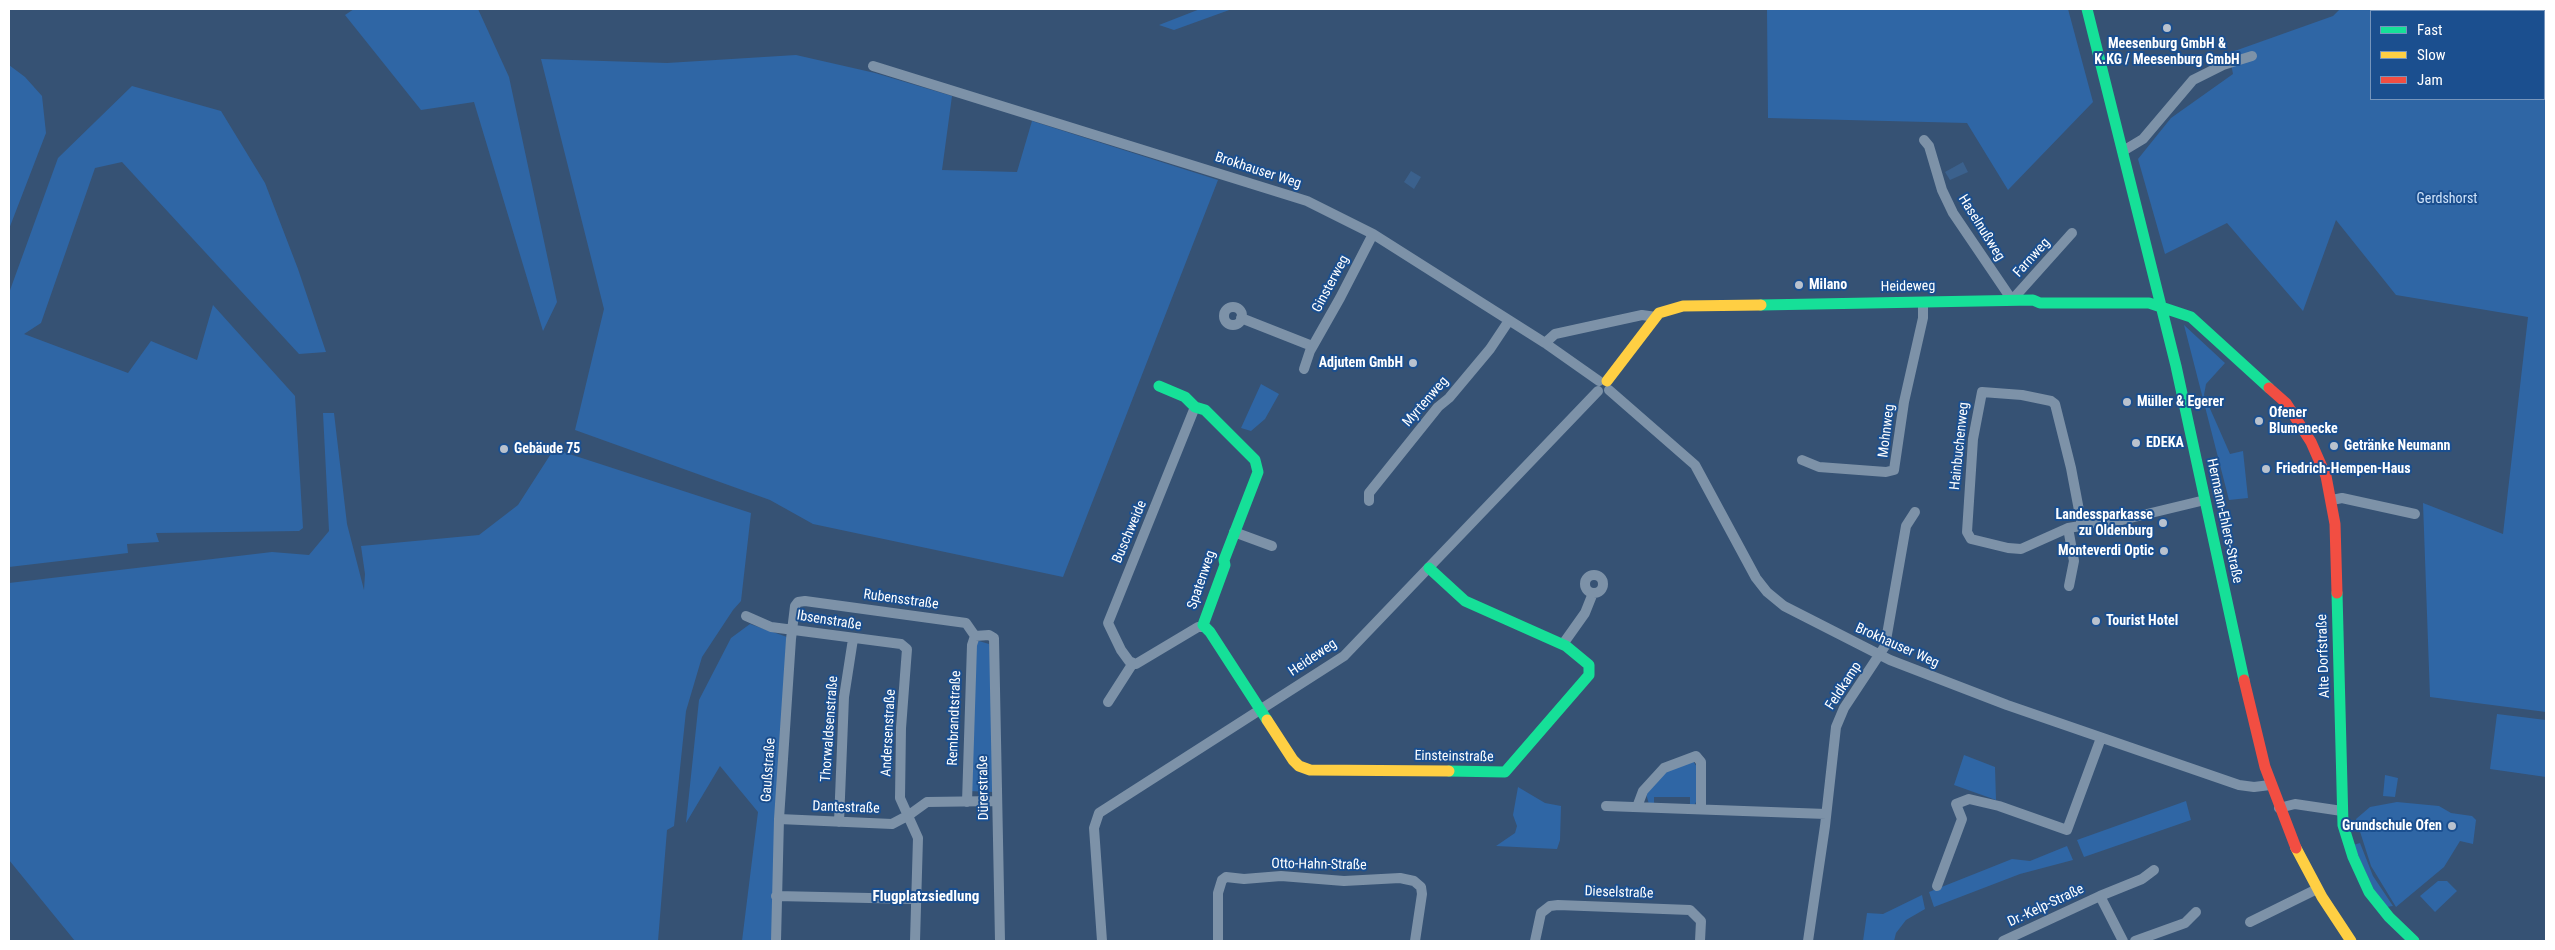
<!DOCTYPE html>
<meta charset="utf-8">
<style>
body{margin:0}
#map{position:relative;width:2555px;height:950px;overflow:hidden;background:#365274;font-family:"Roboto Condensed",sans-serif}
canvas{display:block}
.frame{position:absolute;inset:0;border:10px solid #fff;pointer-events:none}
.legend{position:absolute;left:2370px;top:10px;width:175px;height:90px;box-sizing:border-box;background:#1b4f8f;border:1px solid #7695bc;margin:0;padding:6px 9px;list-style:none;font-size:15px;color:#fff}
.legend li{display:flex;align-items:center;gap:10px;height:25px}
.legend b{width:25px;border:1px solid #7695bc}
</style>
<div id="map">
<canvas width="2555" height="950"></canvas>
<div class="frame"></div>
<ul class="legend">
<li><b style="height:6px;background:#16e098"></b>Fast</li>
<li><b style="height:6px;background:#ffcf43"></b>Slow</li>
<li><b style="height:6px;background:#f24e42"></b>Jam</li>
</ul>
</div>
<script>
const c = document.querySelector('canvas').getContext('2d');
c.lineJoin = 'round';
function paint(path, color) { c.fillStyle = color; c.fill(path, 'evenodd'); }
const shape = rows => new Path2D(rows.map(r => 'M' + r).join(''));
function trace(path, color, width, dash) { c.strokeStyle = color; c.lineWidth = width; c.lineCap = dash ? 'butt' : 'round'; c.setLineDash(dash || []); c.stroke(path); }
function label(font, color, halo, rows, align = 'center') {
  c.font = font + ' "Roboto Condensed",sans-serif'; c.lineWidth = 4; c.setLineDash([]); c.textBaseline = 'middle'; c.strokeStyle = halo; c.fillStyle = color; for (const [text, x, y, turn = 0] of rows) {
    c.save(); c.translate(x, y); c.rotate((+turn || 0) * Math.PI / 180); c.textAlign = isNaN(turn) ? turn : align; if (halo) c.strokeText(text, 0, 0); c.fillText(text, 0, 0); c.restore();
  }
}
paint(shape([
 [354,9,478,9,509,77,557,302,543,331,474,102,421,110,345,15],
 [1200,9,1232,9,1174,30,1159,25],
 [1767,9,2068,9,2093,102,2008,190,1967,123,1768,118],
 [2340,9,2546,9,2546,712,2430,697,2423,503,2503,534,2528,317,2396,295,2336,220,2303,311,2227,223,2165,254,2138,159,2171,118,2233,74,2229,53,2333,16],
 [2371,11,2544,11,2544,99,2371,99],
 [796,55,875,73,952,96,942,170,1017,172,1032,121,1218,180,1063,577,813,524,770,500,575,430,604,309,541,59,667,63],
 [9,65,25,77,42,96,46,133,9,229],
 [132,86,221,111,265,183,298,269,326,352,299,354,122,162,95,168,41,323,24,334,128,373,151,341,197,360,213,305,295,396,303,528,299,531,156,533,159,542,127,544,128,553,9,567,9,293,58,158],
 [2184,325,2225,363,2206,384,2204,395,2230,454,2243,451,2248,498,2229,500],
 [1261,384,1279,394,1265,419,1251,431,1241,428],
 [323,413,334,413,347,524,364,590,365,574,361,546,479,535,518,505,554,449,751,513,741,601,733,610,702,657,686,711,674,826,667,830,658,941,75,941,9,860,9,583,272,552,309,555,329,531],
 [750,624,787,637,774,941,742,941,758,812,720,766,686,823,699,700,731,638],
 [979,641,989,644,991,652,993,792,969,791,975,645],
 [2497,714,2546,720,2546,777,2490,769],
 [1964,755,1995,767,1996,800,1954,785],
 [1693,761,1697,767,1696,802,1694,806,1690,805,1690,797,1654,797,1654,805,1649,804,1646,794,1667,771],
 [2385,775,2398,778,2395,797,2383,796],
 [1518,787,1545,803,1561,806,1560,840,1557,849,1496,846,1515,833,1517,826,1513,815],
 [2186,801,2191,820,2084,857,2077,840],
 [2397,802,2439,806,2451,813,2472,816,2476,820,2473,844,2460,841,2444,867,2396,907,2371,866,2356,819,2370,807],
 [2360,843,2373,876,2393,906,2386,907,2376,894,2353,845],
 [2067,846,2073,860,2020,874,1934,907,1929,892,2012,859,2030,861],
 [2438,881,2447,881,2457,891,2435,912,2420,896],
 [1922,895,1925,909,1906,920,1896,933,1894,941,1863,941,1867,913,1883,914]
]), '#2f66a5');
paint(shape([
 [1963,162,1968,172,1950,180,1945,172],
 [1411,171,1421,177,1414,189,1404,182]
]), '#3b618d');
trace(shape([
 [873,66,1307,201,1373,234,1545,343,1599,381],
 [1924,140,1929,146,1942,190,1953,213,2012,300,2072,233],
 [2123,151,2143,139,2193,80,2223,65,2252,56],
 '1224 316a9 9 0 1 1 18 0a9 9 0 1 1-18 0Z',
 [1241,318,1312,346],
 [1545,343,1555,334,1642,315,1656,317],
 [1304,369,1310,351,1340,298,1373,234],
 [1609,390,1695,465,1756,578,1767,592,1784,606,1890,660,2007,705,2239,785,2254,787,2270,785],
 [1195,407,1108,623,1121,650,1129,661,1136,664,1198,627,1204,627],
 [1802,460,1819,467,1886,472,1894,470,1904,402,1923,318,1923,302],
 [2332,500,2342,498,2415,514],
 [1369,501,1369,493,1438,407,1449,398,1490,349,1508,322],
 [2082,526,2071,468,2055,404,2051,401,2022,395,1982,392,1973,439,1967,532,1971,539,2008,548,2021,549,2068,528,2087,525,2092,523,2122,520,2205,500],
 [2068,528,2074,561,2069,586],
 [1234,532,1272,546],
 '1585 584a9 9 0 1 1 18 0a9 9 0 1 1-18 0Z',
 [746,616,771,627,901,644,907,649,901,728,900,798,918,838,915,941],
 [1563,644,1585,613,1593,593],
 [1108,702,1133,663],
 [967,802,972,645,975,636],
 [1606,806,1826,814],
 [1637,807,1643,791,1664,768,1696,756,1701,762,1701,809],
 [2279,808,2295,804,2342,811],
 [779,819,892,824,909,815,927,802,997,801],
 [839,822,844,697,853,639],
 [1937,886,1962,819,1956,804,1969,799,1999,806,2067,830,2101,738],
 [776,896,916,899],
 [2100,896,2142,879,2154,870],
 [2250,922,2317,889],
 [776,941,779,819,791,639,795,606,798,602,805,601,966,623,975,636,989,635,994,638,1000,941],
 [1102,941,1094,828,1099,813,1344,656,1598,391],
 [1218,941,1218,893,1222,880,1226,877,1244,879,1281,876,1344,881,1400,878,1414,881,1421,887,1422,894,1415,941],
 [1535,941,1541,913,1550,906,1558,905,1690,910,1701,921,1700,941],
 [1808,941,1825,826,1836,727,1844,708,1885,646,1906,526,1915,512],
 [2003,941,2100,896,2123,941],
 [2135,941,2185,923,2196,912]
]), '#7d92a8', 10);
trace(shape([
 [2087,9,2176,366,2244,680],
 [1761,305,2033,300,2040,303,2149,303,2191,317,2269,388],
 [1159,386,1185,397,1195,407,1205,410,1255,460,1258,472,1224,560,1225,565,1203,625,1210,632,1267,720],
 [1429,568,1465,601,1566,646,1589,665,1589,675,1505,772,1449,771],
 [2337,593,2343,825,2353,857,2369,892,2389,917,2414,941]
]), '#16e098', 11);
trace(shape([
 [1607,381,1659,313,1683,306,1761,305],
 [1267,720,1293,760,1299,766,1310,770,1449,771],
 [2296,848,2322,897,2351,941]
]), '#ffcf43', 11);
trace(shape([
 [2269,388,2286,403,2311,442,2326,476,2335,524,2337,593],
 [2244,680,2265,767,2296,848]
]), '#f24e42', 11);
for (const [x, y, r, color] of [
 [2167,28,5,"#b9c2ce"],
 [1799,285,5,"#b9c2ce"],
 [1413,363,5,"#b9c2ce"],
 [2127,402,5,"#b9c2ce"],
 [2259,421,5,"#b9c2ce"],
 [2136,443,5,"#b9c2ce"],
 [2334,446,5,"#b9c2ce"],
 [504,449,5,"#b9c2ce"],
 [2266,469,5,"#b9c2ce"],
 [2163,523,5,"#b9c2ce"],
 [2164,551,5,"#b9c2ce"],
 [2096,621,5,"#b9c2ce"],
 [2452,826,5,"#b9c2ce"]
]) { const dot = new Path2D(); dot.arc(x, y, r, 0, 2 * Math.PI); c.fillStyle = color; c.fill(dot); trace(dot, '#1b4f8f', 2); }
label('bold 14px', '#fff', '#1b4f8f', [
 ["Meesenburg GmbH &",2167,44,"center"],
 ["K.KG / Meesenburg GmbH",2167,60,"center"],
 ["Milano",1809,285],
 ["Adjutem GmbH",1403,363,"right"],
 ["Müller & Egerer",2137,402],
 ["Ofener",2269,413],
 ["Blumenecke",2269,429],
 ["EDEKA",2146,443],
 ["Getränke Neumann",2344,446],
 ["Gebäude 75",514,449],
 ["Friedrich-Hempen-Haus",2276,469],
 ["Landessparkasse",2153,515,"right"],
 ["zu Oldenburg",2153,531,"right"],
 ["Monteverdi Optic",2154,551,"right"],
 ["Tourist Hotel",2106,621],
 ["Grundschule Ofen",2442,826,"right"]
], 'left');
label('14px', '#fff', '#1b4f8f', [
 ["Brokhauser Weg",1258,171,18],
 ["Haselnußweg",1981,228,58],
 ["Farnweg",2032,258,-48],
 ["Ginsterweg",1331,284,-62],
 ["Heideweg",1908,287,-1],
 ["Myrtenweg",1426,402,-49],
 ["Mohnweg",1887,431,-83],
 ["Hainbuchenweg",1960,446,-84],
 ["Hermann-Ehlers-Straße",2224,521,78],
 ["Buschweide",1130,532,-67],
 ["Spatenweg",1202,580,-71],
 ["Rubensstraße",901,600,8],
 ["Ibsenstraße",829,621,9],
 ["Brokhauser Weg",1897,646,24],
 ["Alte Dorfstraße",2324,656,-92],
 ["Heideweg",1313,658,-34],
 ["Feldkamp",1844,686,-57],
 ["Rembrandtstraße",955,718,-88],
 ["Thorwaldsenstraße",830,729,-86],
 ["Andersenstraße",889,733,-87],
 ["Einsteinstraße",1454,757,1],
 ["Gaußstraße",769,770,-86],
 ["Dürerstraße",984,788,-91],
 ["Dantestraße",846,808,2],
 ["Otto-Hahn-Straße",1319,865,1],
 ["Dieselstraße",1619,893,2],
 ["Dr.-Kelp-Straße",2046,906,-25]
]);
label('14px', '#cfe3fa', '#1b4f8f', [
 ["Gerdshorst",2447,199]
]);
label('bold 15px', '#fff', '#1b4f8f', [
 ["Flugplatzsiedlung",926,897]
]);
</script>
